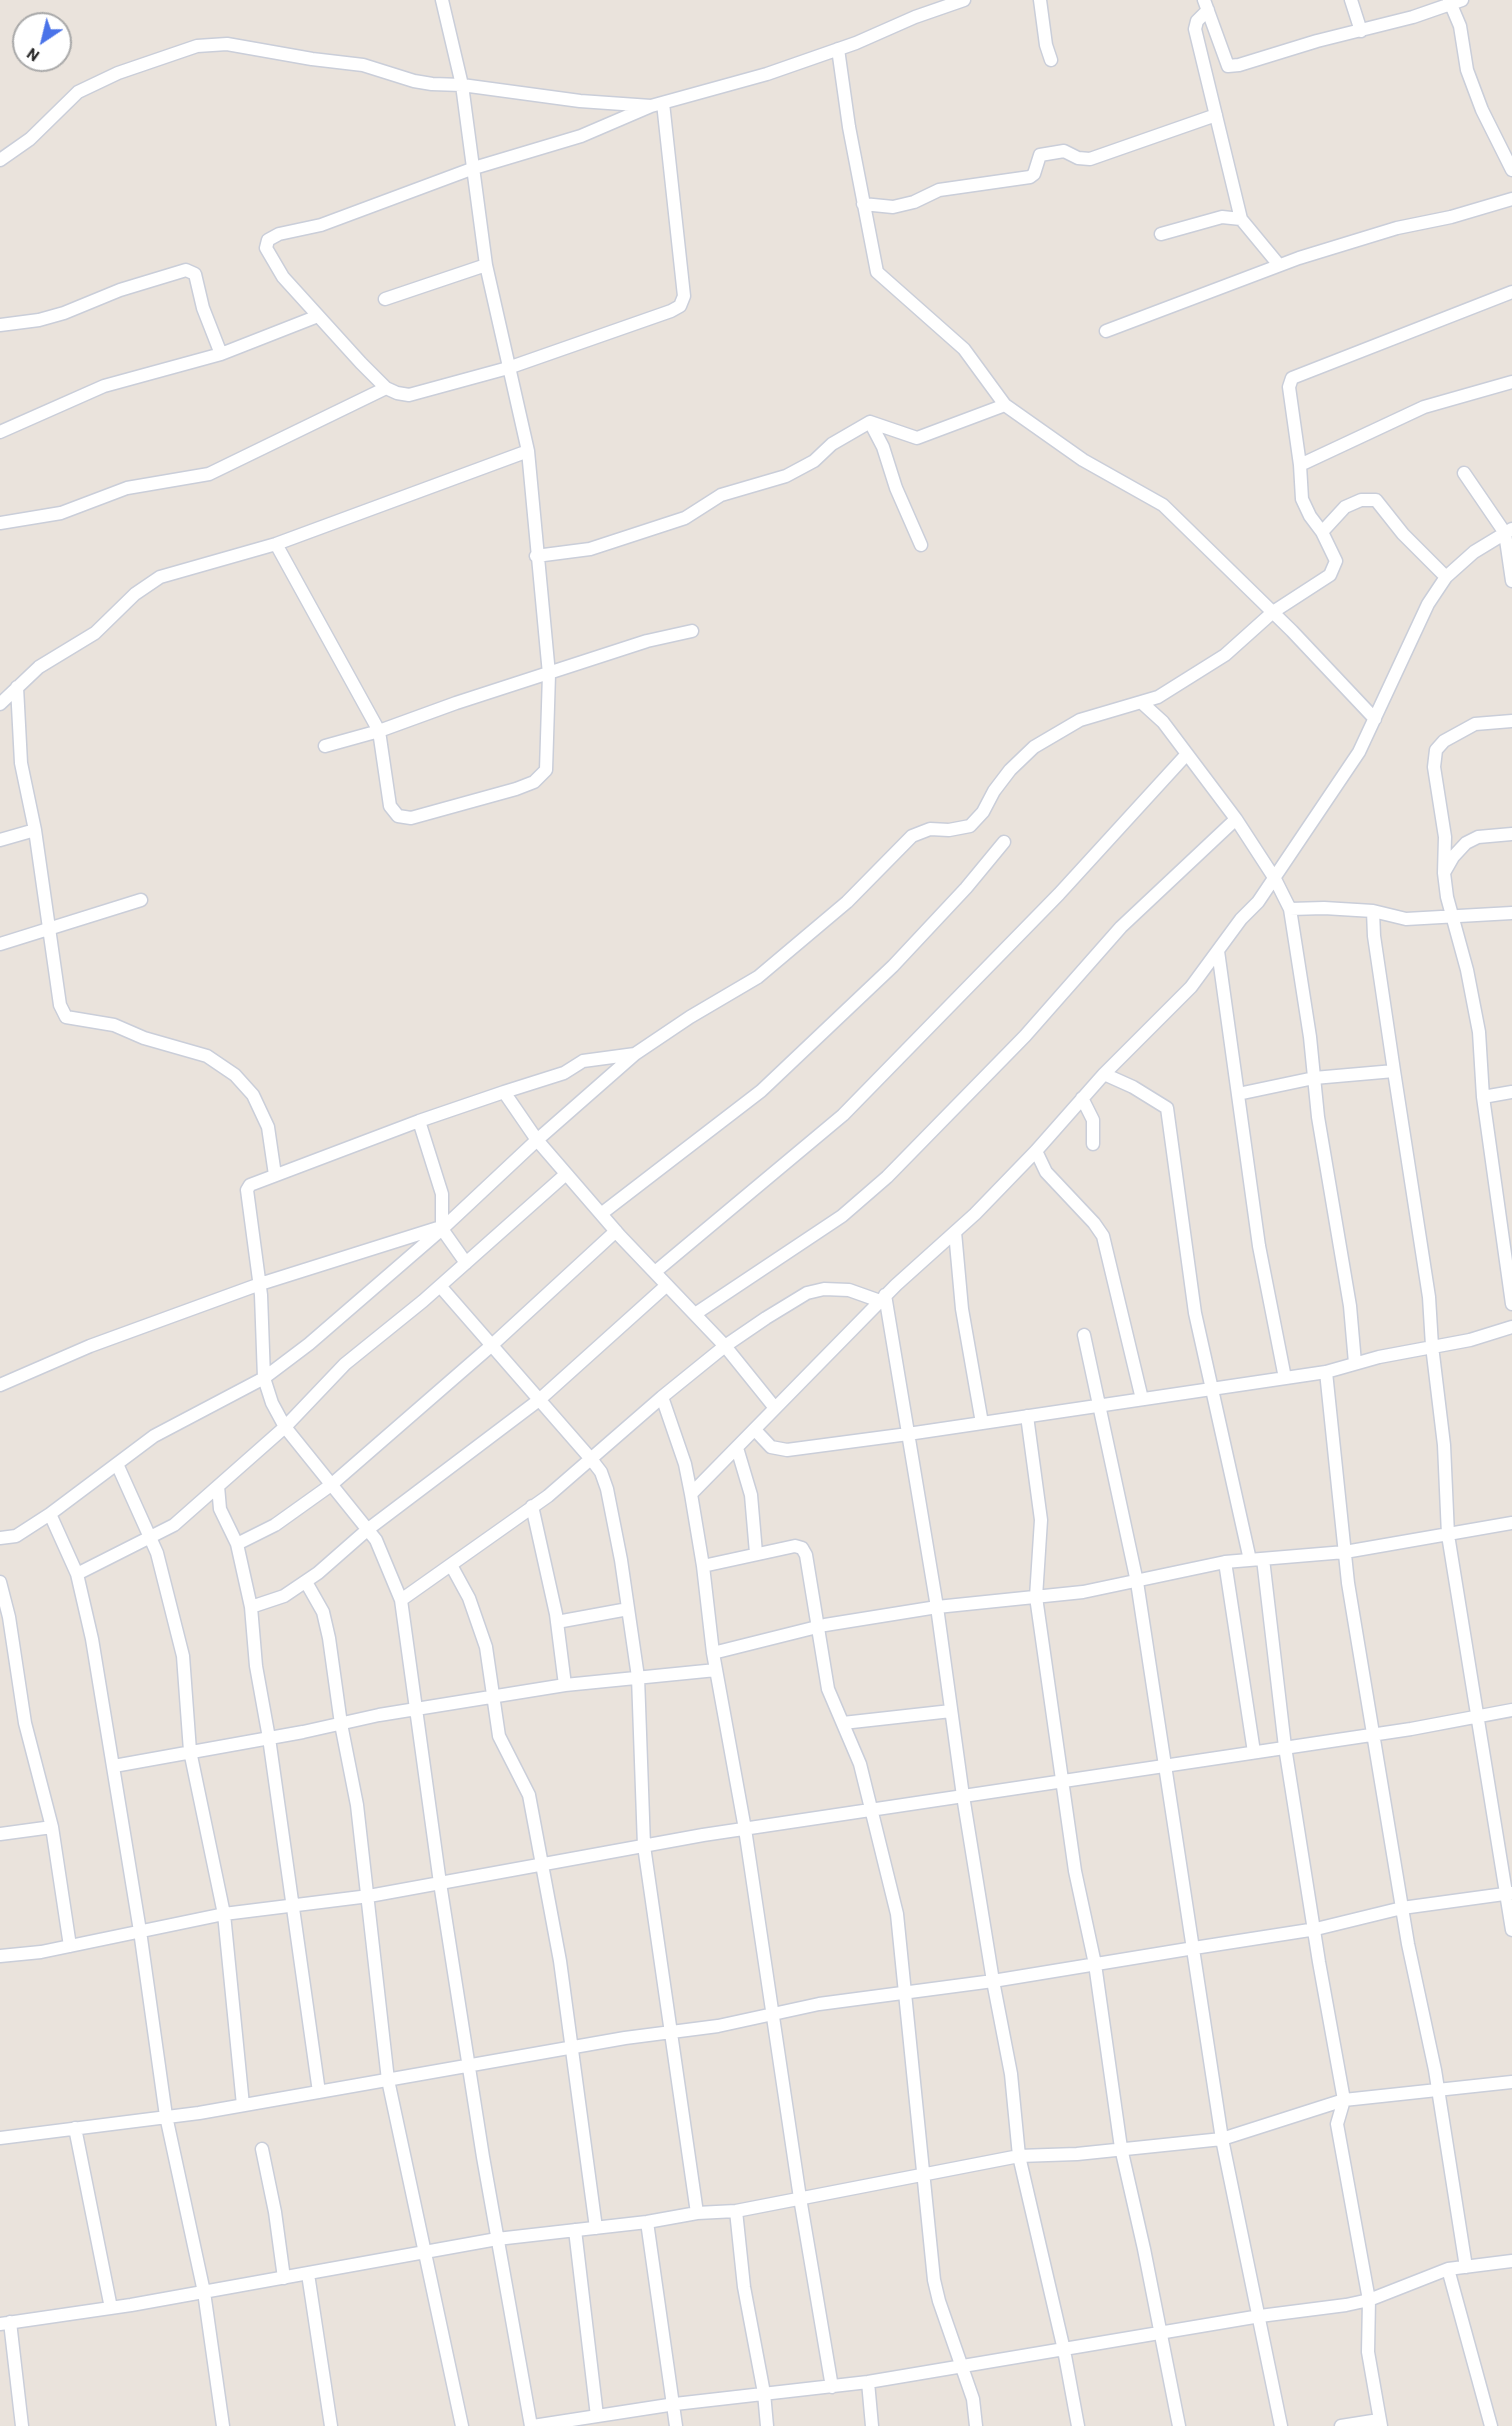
<!DOCTYPE html>
<style>
body{margin:0}
#map{position:relative;width:1512px;height:2426px;overflow:hidden;background:#eae3dc;font-family:Barlow,sans-serif}
canvas{display:block}
.north{position:absolute;left:12px;top:12px;width:60px;height:60px;box-sizing:border-box;background:#fff;border:2px solid #a9a9a9;border-radius:50%;rotate:215deg;font-size:16px;font-weight:700;line-height:24px;text-align:center;color:#292929}
.north::after{content:'';display:block;margin:auto;width:21px;height:27px;background:#4a73e9;clip-path:polygon(50% 0,100% 100%,50% 72%,0 100%)}
</style>
<div id="map">
<canvas width="1512" height="2426"></canvas>
<div class="north">N</div>
</div>
<script>
const c = document.querySelector('canvas').getContext('2d');
c.lineJoin = 'round';
const shape = rows => new Path2D(rows.map(r => 'M' + r).join(''));
function trace(path, color, width, dash) { c.strokeStyle = color; c.lineWidth = width; c.lineCap = dash ? 'butt' : 'round'; c.setLineDash(dash || []); c.stroke(path); }
const minor = shape([
 [1040,0,1046,45,1051,60],
 [1204,0,1228,66,1239,65,1317,41,1413,17,1462,0],
 [1351,0,1361,31],
 [1449,0,1460,26,1467,70,1482,110,1512,170],
 [1208,10,1197,21,1195,29,1241,219,1279,265],
 [838,49,849,127,877,272,964,349,1005,405,1083,460,1163,505,1292,631,1375,719],
 [651,106,581,136,474,168,321,225,279,234,268,240,266,248,283,277,361,363,386,388,397,393,409,395,508,368,671,311,680,306,684,296,663,103],
 [0,160,30,139,78,92,118,73,197,46,227,44,312,59,363,65,414,81,432,84,462,85,580,101,651,106,767,74,856,43,915,17,964,0],
 [863,204,893,207,914,202,939,190,1030,177,1034,174,1040,155,1064,151,1078,158,1090,159,1216,115],
 [1161,234,1222,217,1241,219],
 [1512,292,1292,378,1289,387,1300,465,1424,407,1512,382],
 [385,299,486,265],
 [0,325,39,320,64,313,120,290,186,270,195,274,203,308,221,354],
 [1106,331,1299,258,1397,228,1451,217,1512,199],
 [870,422,883,447,896,488,921,545],
 [0,432,104,386,221,354,318,316],
 [1300,465,1302,499,1310,516,1322,532],
 [1464,473,1505,533,1512,581],
 [0,523,61,513,127,488,209,474,386,388],
 [276,544,379,731,390,806,398,816,411,818,516,789,534,782,546,770,549,674,528,451,486,265,462,85,442,0],
 [536,556,590,549,685,518,721,495,786,476,814,461,832,444,870,422,917,438,1005,405],
 [17,687,21,763,35,830,60,1005,66,1017,114,1025,144,1038,207,1056,235,1075,253,1095,268,1127,275,1175],
 [1141,702,1163,722,1236,819,1275,879,1290,909,1324,908,1373,911,1406,919,1512,913],
 [0,704,39,667,95,633,135,594,160,577,276,544,528,451],
 [1512,721,1475,724,1444,741,1436,750,1434,767,1445,837,1444,873,1447,897,1467,970,1479,1032,1483,1097,1512,1304],
 [325,746,379,731,456,703,647,641,692,631],
 [0,840,35,830],
 [1445,871,1453,857,1466,843,1478,837,1512,834],
 [1290,909,1310,1037,1318,1117,1350,1306,1355,1363],
 [1373,911,1374,936,1394,1071,1429,1297,1432,1346,1444,1445,1448,1535,1512,1930],
 [0,944,141,900],
 [1218,951,1259,1246,1285,1378],
 [635,1054,583,1061,564,1073,504,1092,537,1140,620,1236,725,1346,775,1408],
 [1104,1074,1133,1087,1167,1108,1195,1313,1250,1560],
 [504,1092,419,1121,250,1185,247,1190,261,1295,264,1378,272,1403,285,1427,376,1540,401,1600,440,1883,483,2157,531,2426],
 [1238,1094,1314,1078,1394,1071],
 [1483,1097,1512,1092],
 [1082,1098,1093,1120,1093,1144],
 [419,1121,442,1194,442,1229,466,1263],
 [1036,1151,1046,1172,1094,1223,1103,1236,1142,1399],
 [601,1214,761,1091,893,966,966,888,1004,842],
 [955,1232,962,1309,982,1423],
 [655,1272,843,1115,1059,894,1186,755],
 [440,1286,591,1459,601,1472,607,1489,621,1560,638,1677,644,1846,697,2213],
 [885,1295,937,1607,963,1796,993,1981,1011,2074,1019,2156,1064,2350,1078,2426],
 [695,1314,842,1216,887,1177,1025,1036,1121,927,1236,819],
 [1084,1335,1137,1582,1222,2139,1281,2426],
 [1326,1372,1348,1583,1408,1944,1435,2070,1466,2267],
 [0,1385,90,1346,260,1284,441,1227],
 [662,1397,685,1464,691,1494,703,1566,713,1653,745,1829,800,2198,832,2387],
 [1027,1416,1041,1520,1036,1597,1075,1871,1095,1964,1121,2148,1144,2249,1179,2426],
 [756,1431,771,1447,787,1450,908,1434,1326,1372,1379,1357,1470,1340,1512,1327],
 [737,1448,751,1495,756,1553],
 [117,1464,157,1553,183,1656,190,1751,224,1914,243,2105],
 [218,1486,220,1509,237,1544,251,1607,256,1666,269,1738,319,2092],
 [691,1494,896,1285,975,1214,1036,1151,1104,1074,1191,987,1241,919,1258,902,1359,752,1428,604,1446,577,1474,552,1512,529],
 [532,1506,556,1614,565,1685],
 [50,1514,77,1574,92,1639,140,1931,166,2116,204,2292,223,2426],
 [0,1538,16,1536,50,1514,154,1436,264,1378,309,1344,442,1229,537,1140,635,1054,690,1017,758,977,847,902,912,836,930,829,949,830,970,826,983,812,994,791,1010,770,1034,747,1080,720,1158,697,1225,655,1273,612,1330,575,1336,561,1322,532,1345,507,1361,500,1376,500,1403,534,1446,577],
 [237,1544,275,1525,331,1485,492,1345,616,1231],
 [1263,1559,1285,1747,1319,1962,1344,2100,1337,2124,1369,2300,1368,2352,1381,2426],
 [1225,1562,1254,1752],
 [451,1565,469,1598,486,1647,499,1736,529,1795,560,1961,596,2228],
 [703,1566,795,1546,802,1548,806,1555,828,1689,860,1764,897,1914,934,2280,939,2301,973,2399,976,2426],
 [77,1574,174,1525,285,1427,345,1364,423,1301,566,1174],
 [0,1582,9,1617,25,1723,52,1827,70,1946],
 [306,1582,323,1612,329,1638,341,1724,357,1805,388,2080,462,2426],
 [401,1600,548,1496,662,1397,725,1346,766,1318,807,1293,824,1289,849,1290,880,1301],
 [251,1607,284,1596,318,1573,367,1530,539,1400,667,1285],
 [557,1622,628,1609],
 [713,1653,825,1625,937,1607,1083,1592,1225,1562,1345,1552,1512,1523],
 [843,1723,951,1711],
 [114,1766,303,1732,379,1715,565,1685,716,1670],
 [0,1834,52,1827],
 [0,1956,41,1952,224,1914,369,1896,703,1835,1411,1729,1512,1710],
 [75,2128,111,2308],
 [0,2138,199,2113,625,2038,718,2026,819,2004,993,1981,1194,1948,1316,1929,1402,1908,1512,1893],
 [262,2149,275,2212,284,2278],
 [736,2211,744,2287,764,2393,767,2426],
 [647,2222,676,2426],
 [575,2230,597,2416],
 [1448,2269,1491,2426],
 [308,2274,331,2426],
 [10,2322,22,2426],
 [0,2324,131,2305,497,2239,647,2222,697,2213,736,2211,1019,2156,1077,2154,1222,2139,1344,2100,1512,2082],
 [868,2382,872,2426],
 [533,2426,675,2404,868,2382,1260,2316,1346,2305,1369,2300,1448,2269,1512,2261],
 [1341,2426,1379,2420]
]);
trace(minor, '#caced9', 15);
trace(minor, '#fff', 12);
</script>
